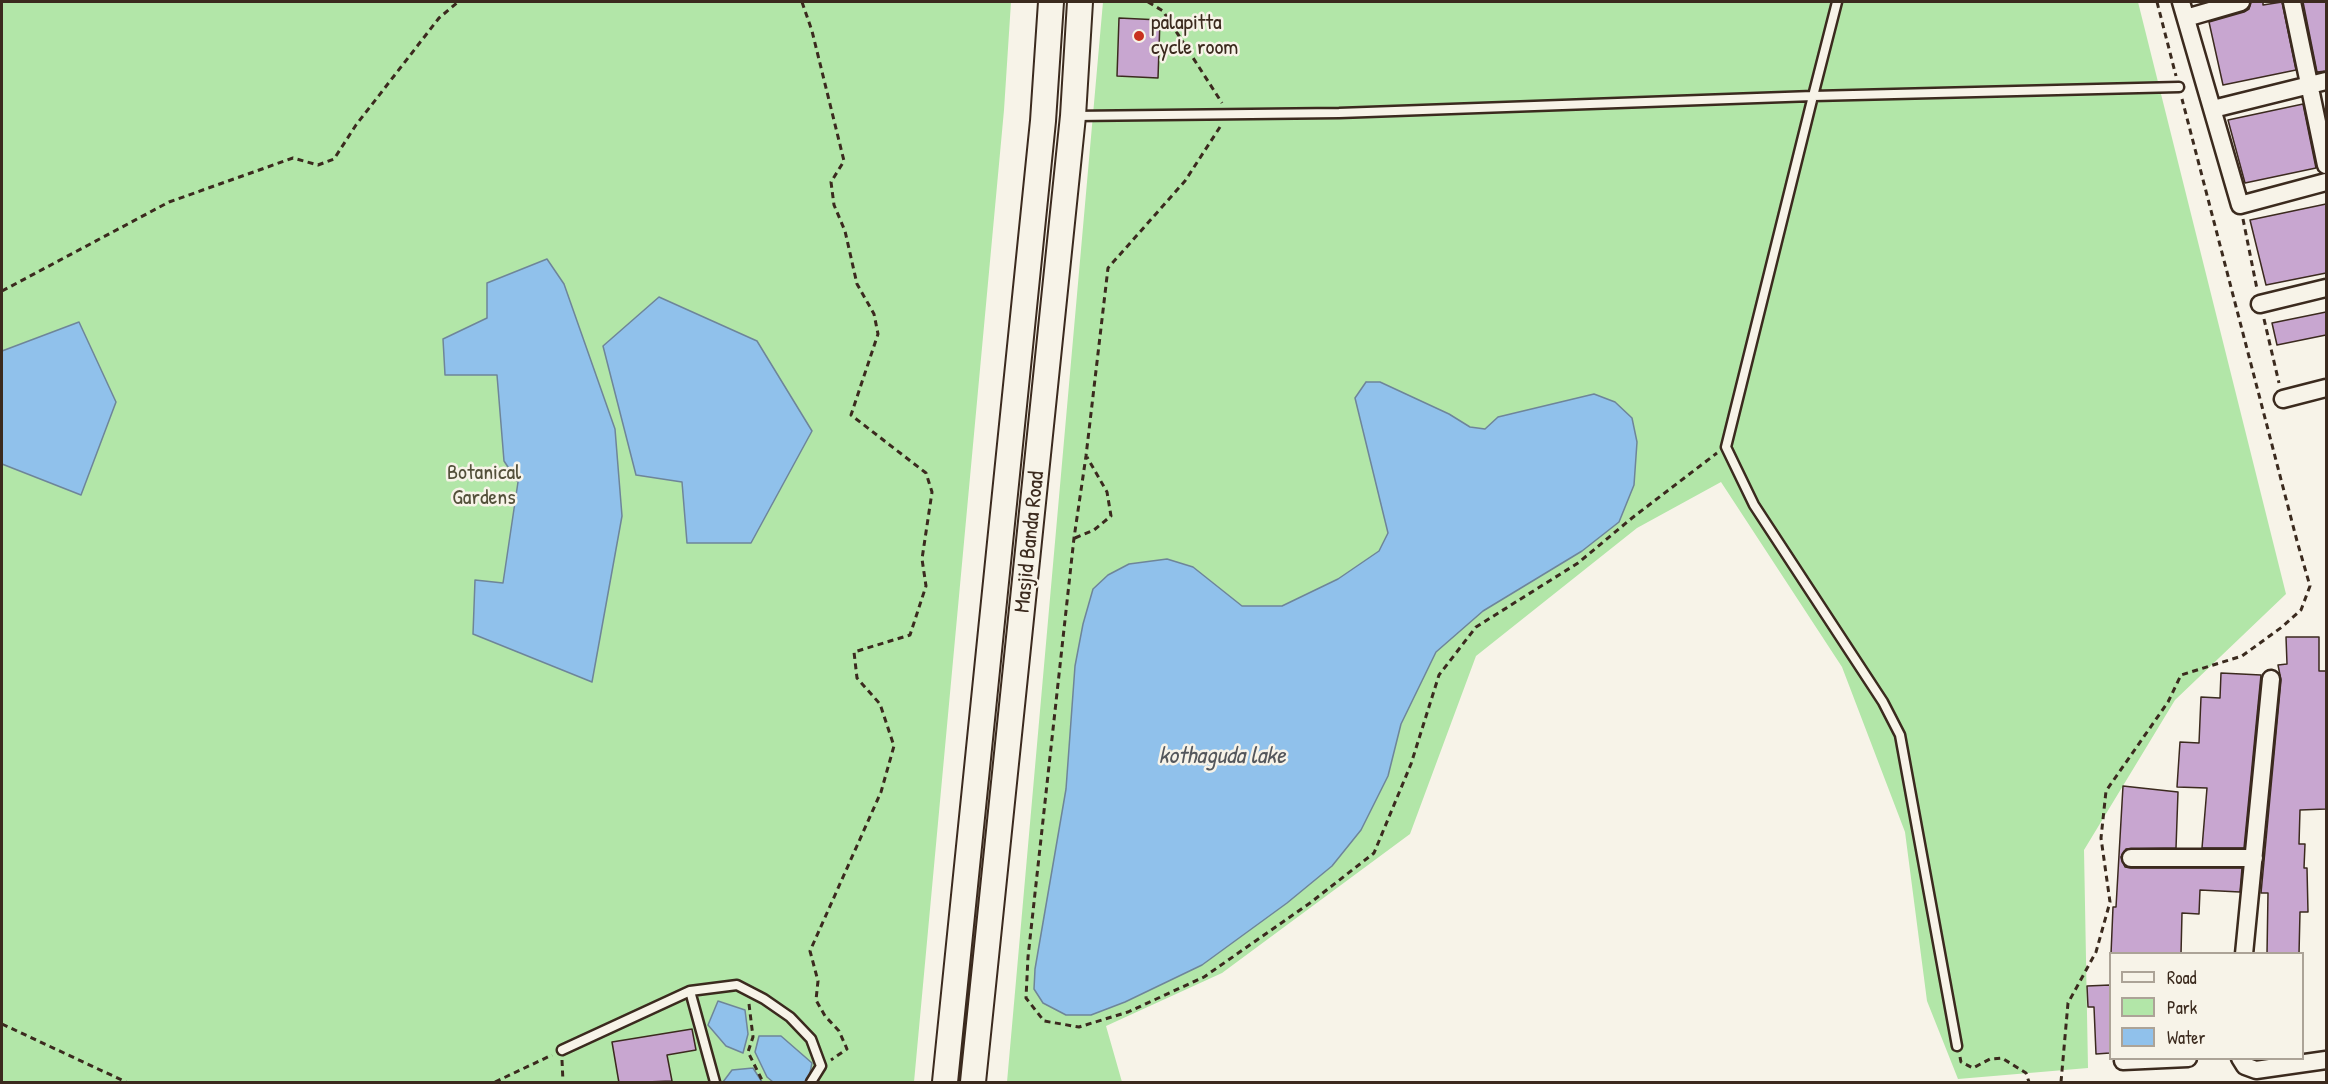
<!DOCTYPE html>
<style>
body{margin:0}
#map{position:relative;width:2328px;height:1084px;overflow:hidden;background:#f7f3e8;font-family:"Patrick Hand",sans-serif}
canvas{display:block}
.frame{position:absolute;inset:0;border:3px solid #3b2a1e;pointer-events:none}
.legend{position:absolute;left:2109px;top:952px;width:195px;height:108px;box-sizing:border-box;background:#f7f3e8;border:2px solid #aca397;margin:0;padding:8px 10px;list-style:none;font-size:18px;color:#3b2a1e}
.legend li{display:flex;align-items:center;gap:12px;height:30px}
.legend b{width:30px;border:2px solid #aca397}
</style>
<div id="map">
<canvas width="2328" height="1084"></canvas>
<div class="frame"></div>
<ul class="legend">
<li><b style="height:8px;background:#f7f3e8"></b>Road</li>
<li><b style="height:16px;background:#b2e6a8"></b>Park</li>
<li><b style="height:16px;background:#90c1eb"></b>Water</li>
</ul>
</div>
<script>
const c = document.querySelector('canvas').getContext('2d');
c.lineJoin = 'round';
function paint(path, color) { c.fillStyle = color; c.fill(path, 'evenodd'); }
const shape = rows => new Path2D(rows.map(r => 'M' + r).join(''));
function trace(path, color, width, dash) { c.strokeStyle = color; c.lineWidth = width; c.lineCap = dash ? 'butt' : 'round'; c.setLineDash(dash || []); c.stroke(path); }
function label(font, color, halo, rows, align = 'center') {
  c.font = font + ' "Patrick Hand",sans-serif'; c.lineWidth = 5; c.setLineDash([]); c.textBaseline = 'middle'; c.strokeStyle = halo; c.fillStyle = color; for (const [text, x, y, turn = 0] of rows) {
    c.save(); c.translate(x, y); c.rotate((+turn || 0) * Math.PI / 180); c.textAlign = isNaN(turn) ? turn : align; if (halo) c.strokeText(text, 0, 0); c.fillText(text, 0, 0); c.restore();
  }
}
paint(shape([
 [2,2,1011,2,1004,110,914,1082,2,1082],
 [1103,2,2138,2,2286,594,2175,700,2084,850,2088,1068,1958,1079,1927,1001,1905,832,1842,667,1721,482,1637,528,1476,656,1410,834,1222,973,1106,1026,1122,1082,1007,1082]
]), '#b2e6a8');
const water = shape([
 [547,259,564,284,615,429,622,516,592,682,473,634,475,580,503,583,518,482,504,461,497,375,445,375,443,339,487,318,487,283,547,259],
 [659,297,757,341,812,431,751,543,687,543,682,482,636,475,603,346,659,297],
 [79,322,116,402,81,495,2,464,2,351,79,322],
 [1366,382,1380,382,1449,414,1470,427,1485,429,1498,417,1594,394,1615,402,1632,418,1637,442,1634,485,1619,522,1582,551,1483,611,1436,652,1401,724,1388,776,1361,830,1332,866,1287,903,1202,965,1125,1002,1091,1015,1066,1015,1043,1003,1034,989,1035,969,1066,789,1075,666,1083,624,1093,589,1108,575,1129,564,1167,559,1193,567,1242,606,1282,606,1338,579,1379,551,1388,533,1355,398,1366,382],
 [718,1001,745,1010,748,1034,743,1053,726,1046,708,1025,718,1001],
 [759,1036,781,1036,812,1063,808,1082,773,1082,767,1077,755,1052,759,1036],
 [753,1068,762,1082,723,1082,732,1070,753,1068]
]);
paint(water, '#90c1eb');
trace(water, '#6e8599', 1.5);
const building = shape([
 [2251,2,2263,2,2263,5,2282,2,2296,70,2223,85,2209,22,2244,12,2249,9,2251,2],
 [2303,2,2326,2,2326,71,2317,72,2303,2],
 [1119,18,1160,20,1158,78,1117,76,1119,18],
 [2303,104,2316,168,2245,183,2228,120,2303,104],
 [2326,204,2326,273,2266,285,2250,220,2326,204],
 [2326,312,2326,335,2277,345,2272,323,2326,312],
 [2286,637,2319,637,2319,671,2326,671,2326,809,2300,810,2299,844,2305,844,2304,868,2307,868,2308,912,2300,912,2299,954,2267,954,2268,893,2261,893,2281,680,2278,665,2287,664,2286,637],
 [2221,673,2261,675,2244,848,2202,848,2207,788,2177,787,2180,742,2199,743,2201,697,2220,698,2221,673],
 [2123,786,2178,792,2176,848,2126,849,2121,857,2125,867,2131,868,2242,868,2240,892,2200,890,2199,914,2182,913,2181,954,2111,954,2113,907,2116,907,2123,786],
 [2110,985,2110,1053,2096,1054,2094,1007,2088,1007,2087,986,2110,985],
 [692,1029,696,1050,667,1055,672,1081,619,1083,612,1042,692,1029]
]);
paint(building, '#c8a6d0');
trace(building, '#3b2a1e', 1.5);
const lane = shape([
 [1074,116,1339,113,1813,96,1837,2],
 [690,991,715,1082],
 [1957,1046,1900,735,1883,702,1754,505,1726,447,1813,96,2179,87],
 [562,1050,690,991,737,985,764,999,790,1017,811,1039,821,1066,811,1082]
]);
const street = shape([
 [2181,2,2240,205,2326,182],
 [2292,2,2326,165],
 [2186,18,2241,2],
 [2213,109,2326,81],
 [2260,304,2326,288],
 [2283,399,2326,388],
 [2131,858,2254,858],
 [2244,954,2271,679],
 [2240,1058,2245,1066,2256,1070,2326,1060],
 [2123,1061,2188,1058]
]);
const secondary = shape([
 [945,1082,1043,121,1051,2],
 [973,1082,1073,116,1080,2]
]);
trace(lane, '#3b2a1e', 13);
trace(street, '#3b2a1e', 21);
trace(secondary, '#3b2a1e', 28);
trace(shape([
 [802,2,812,31,844,161,831,182,834,205,845,231,857,284,874,314,878,334,851,415,926,473,932,492,922,559,926,586,910,635,854,652,857,678,880,704,894,746,881,792,810,951,818,981,816,1000,825,1016,839,1031,847,1049,831,1060],
 [1148,2,1163,11,1222,103],
 [2157,2,2176,76],
 [1220,127,1185,181,1108,268,1086,456,1074,538,1028,957,1026,998,1044,1021,1079,1027,1128,1012,1204,977,1310,903,1374,853,1411,764,1439,675,1476,627,1578,563,1632,518,1717,453],
 [2243,219,2257,289],
 [2,291,169,202,293,158,318,165,334,159,356,125,439,18,458,2],
 [2264,319,2279,383],
 [1075,538,1094,530,1111,516,1107,492,1087,457],
 [749,1004,753,1037,748,1052,763,1082],
 [2,1024,126,1082],
 [1960,1057,1961,1062,1973,1068,1990,1059,2002,1058,2026,1073,2029,1082],
 [562,1060,563,1082],
 [495,1082,552,1055],
 [2061,1082,2068,1003,2096,952,2110,902,2101,838,2106,791,2168,702,2181,675,2242,656,2282,627,2301,610,2310,586,2297,541,2182,99]
]), '#3b2a1e', 3, [6, 4.5]);
trace(lane, '#f7f3e8', 8);
trace(street, '#f7f3e8', 16);
trace(secondary, '#f7f3e8', 24);
for (const [x, y, r, color] of [
 [1139,36,6,"#c8321e"]
]) { const dot = new Path2D(); dot.arc(x, y, r, 0, 2 * Math.PI); c.fillStyle = color; c.fill(dot); trace(dot, '#f7f3e8', 2); }
label('22px', '#3b2a1e', '#f7f3e8', [
 ["palapitta",1151,23],
 ["cycle room",1151,48]
], 'left');
label('22px', '#53503a', '#f7f3e8', [
 ["Botanical",484,473],
 ["Gardens",484,498]
]);
label('22px', '#3b2a1e', '#f7f3e8', [
 ["Masjid Banda Road",1030,542,-84]
]);
label('italic 24px', '#54575c', '#f7f3e8', [
 ["kothaguda lake",1222,757]
]);
</script>
